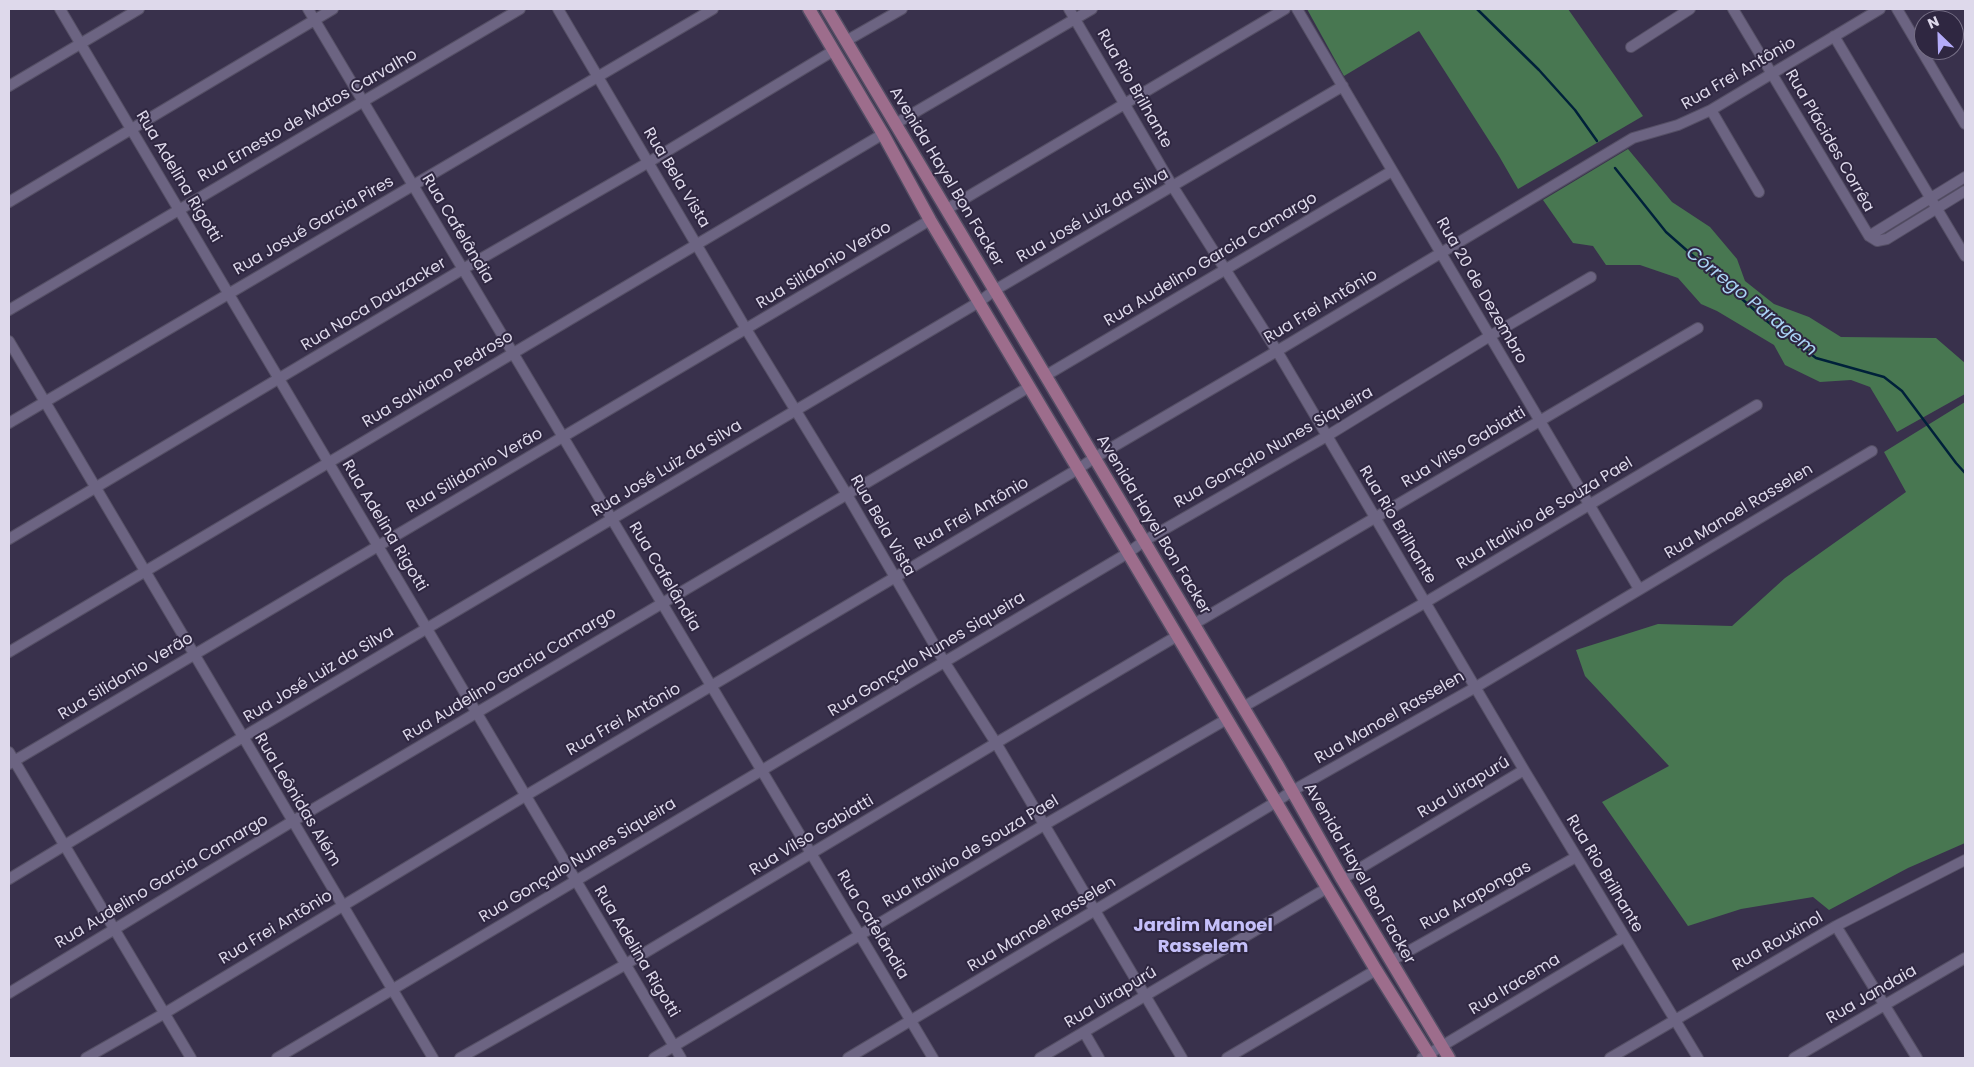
<!DOCTYPE html>
<meta charset="utf-8">
<style>
body{margin:0}
#map{position:relative;width:1974px;height:1067px;overflow:hidden;background:#39314c;font-family:Poppins,sans-serif}
canvas{display:block}
.frame{position:absolute;inset:0;border:10px solid #ded9eb;pointer-events:none}
.north{position:absolute;left:1914px;top:10px;width:50px;height:50px;box-sizing:border-box;background:#2f2741;border:1px solid #756e85;border-radius:50%;rotate:336deg;font-size:14px;font-weight:700;line-height:20px;text-align:center;color:#ded9eb}
.north::after{content:'';display:block;margin:auto;width:18px;height:22px;background:#b4acf9;clip-path:polygon(50% 0,100% 100%,50% 72%,0 100%)}
</style>
<div id="map">
<canvas width="1974" height="1067"></canvas>
<div class="frame"></div>
<div class="north">N</div>
</div>
<script>
const c = document.querySelector('canvas').getContext('2d');
c.lineJoin = 'round';
function paint(path, color) { c.fillStyle = color; c.fill(path, 'evenodd'); }
const shape = rows => new Path2D(rows.map(r => 'M' + r).join(''));
function trace(path, color, width, dash) { c.strokeStyle = color; c.lineWidth = width; c.lineCap = dash ? 'butt' : 'round'; c.setLineDash(dash || []); c.stroke(path); }
function label(font, color, halo, rows, align = 'center') {
  c.font = font + ' Poppins,sans-serif'; c.lineWidth = 4; c.setLineDash([]); c.textBaseline = 'middle'; c.strokeStyle = halo; c.fillStyle = color; for (const [text, x, y, turn = 0] of rows) {
    c.save(); c.translate(x, y); c.rotate((+turn || 0) * Math.PI / 180); c.textAlign = isNaN(turn) ? turn : align; if (halo) c.strokeText(text, 0, 0); c.fillText(text, 0, 0); c.restore();
  }
}
paint(shape([
 [1307,9,1568,9,1643,116,1518,189,1499,156,1419,31,1344,76],
 [1628,149,1672,202,1710,227,1737,259,1745,281,1774,304,1809,317,1841,337,1936,338,1965,363,1965,394,1897,432,1870,387,1851,380,1820,382,1785,365,1774,345,1717,311,1701,304,1678,278,1640,265,1606,265,1593,246,1573,243,1543,200],
 [1965,402,1965,843,1908,868,1829,910,1813,897,1741,909,1688,926,1602,802,1669,766,1585,676,1576,650,1658,624,1732,626,1785,578,1906,492,1884,452]
]), '#487751');
trace(shape([
 [1477,9,1539,70,1575,110,1597,141],
 [1615,168,1666,232,1768,322,1816,358,1884,377,1902,391,1956,463,1965,473]
]), '#00213a', 2.5);
const minor = shape([
 [60,9,681,1058],
 [308,9,933,1058],
 [558,9,746,329,846,493,945,663,996,743,1182,1058],
 [1069,9,1173,187,1277,351,1524,770,1698,1058],
 [1297,9,1639,589],
 [1733,9,1869,236,1877,241,1887,239,1965,191],
 [1897,9,1965,124],
 [1834,36,1965,256],
 [846,41,902,9],
 [1631,47,1690,9],
 [9,86,139,9],
 [1711,110,1759,192],
 [895,124,1092,9],
 [9,202,333,9],
 [947,209,1285,9],
 [1869,236,1965,177],
 [9,310,520,9],
 [9,341,433,1058],
 [1045,376,1392,171],
 [9,423,713,9],
 [9,539,463,269,649,162,833,51],
 [1194,624,1698,328],
 [9,652,883,134],
 [1243,707,1426,602,1757,405],
 [9,752,191,1058],
 [9,764,930,220],
 [9,879,243,737,979,302,995,290,1343,86],
 [1342,879,1524,770],
 [1836,926,1917,1058],
 [1391,961,1576,857],
 [9,993,293,821,1029,387],
 [1084,1032,1099,1058],
 [86,1058,165,1013,520,799,1078,469,1094,458,1277,351,1633,138,1678,125,1711,110,1880,9],
 [277,1058,1128,553,1144,541,1327,436,1490,336,1591,277],
 [460,1058,621,967,996,743,1177,636],
 [654,1058,1044,825,1227,719],
 [848,1058,1276,802,1292,791,1476,687,1872,451],
 [1040,1058,1327,888],
 [1227,1058,1376,970],
 [1422,1058,1624,937],
 [1610,1058,1836,926,1965,860],
 [1794,1058,1965,958]
]);
const major = shape([
 [809,9,883,134,930,220,1376,970,1431,1058],
 [827,9,1277,764,1342,879,1449,1058]
]);
trace(minor, '#554f65', 12);
trace(major, '#554f65', 15);
trace(minor, '#6c6482', 10);
trace(major, '#9d6d8c', 12);
label('16px', '#ded9eb', '#2f2741', [
 ["Rua Frei Antônio",1739,74,-30],
 ["Rua Rio Brilhante",1134,89,60],
 ["Rua Ernesto de Matos Carvalho",308,116,-30],
 ["Rua Plácides Corrêa",1829,141,60],
 ["Rua Adelina Rigotti",178,177,59],
 ["Avenida Hayel Bon Facker",946,177,59],
 ["Rua Bela Vista",676,178,59],
 ["Rua José Luiz da Silva",1093,216,-30],
 ["Rua Josué Garcia Pires",314,226,-30],
 ["Rua Cafelândia",457,229,59],
 ["Rua Audelino Garcia Camargo",1211,260,-31],
 ["Rua Silidonio Verão",824,266,-31],
 ["Rua 20 de Dezembro",1481,291,60],
 ["Rua Noca Dauzacker",374,305,-31],
 ["Rua Frei Antônio",1321,307,-31],
 ["Rua Salviano Pedroso",438,380,-31],
 ["Rua Gonçalo Nunes Siqueira",1274,448,-30],
 ["Rua Vilso Gabiatti",1464,448,-31],
 ["Rua José Luiz da Silva",667,469,-31],
 ["Rua Silidonio Verão",475,471,-30],
 ["Rua Manoel Rasselen",1739,512,-31],
 ["Rua Frei Antônio",972,514,-30],
 ["Rua Italivio de Souza Pael",1545,514,-31],
 ["Avenida Hayel Bon Facker",1153,525,59],
 ["Rua Rio Brilhante",1397,525,59],
 ["Rua Adelina Rigotti",384,526,59],
 ["Rua Bela Vista",882,526,60],
 ["Rua Cafelândia",664,577,59],
 ["Rua Gonçalo Nunes Siqueira",927,655,-31],
 ["Rua José Luiz da Silva",319,675,-31],
 ["Rua Audelino Garcia Camargo",510,675,-31],
 ["Rua Silidonio Verão",126,677,-31],
 ["Rua Manoel Rasselen",1390,718,-30],
 ["Rua Frei Antônio",624,720,-30],
 ["Rua Uirapurú",1464,788,-31],
 ["Rua Leônidas Além",297,800,59],
 ["Rua Vilso Gabiatti",812,836,-31],
 ["Rua Italivio de Souza Pael",971,852,-31],
 ["Rua Gonçalo Nunes Siqueira",578,861,-31],
 ["Avenida Hayel Bon Facker",1359,874,60],
 ["Rua Rio Brilhante",1604,874,59],
 ["Rua Audelino Garcia Camargo",162,882,-31],
 ["Rua Arapongas",1476,896,-29],
 ["Rua Cafelândia",872,925,59],
 ["Rua Manoel Rasselen",1042,925,-31],
 ["Rua Frei Antônio",276,928,-31],
 ["Rua Rouxinol",1778,942,-30],
 ["Rua Adelina Rigotti",636,952,59],
 ["Rua Iracema",1515,985,-31],
 ["Rua Jandaia",1872,995,-30],
 ["Rua Uirapurú",1111,998,-31]
]);
label('italic 18px', '#aad3f5', '#2f2741', [
 ["Córrego Paragem",1751,302,39]
]);
label('bold 18px', '#c5c0fa', '#2f2741', [
 ["Jardim Manoel",1203,926],
 ["Rasselem",1203,947]
]);
</script>
